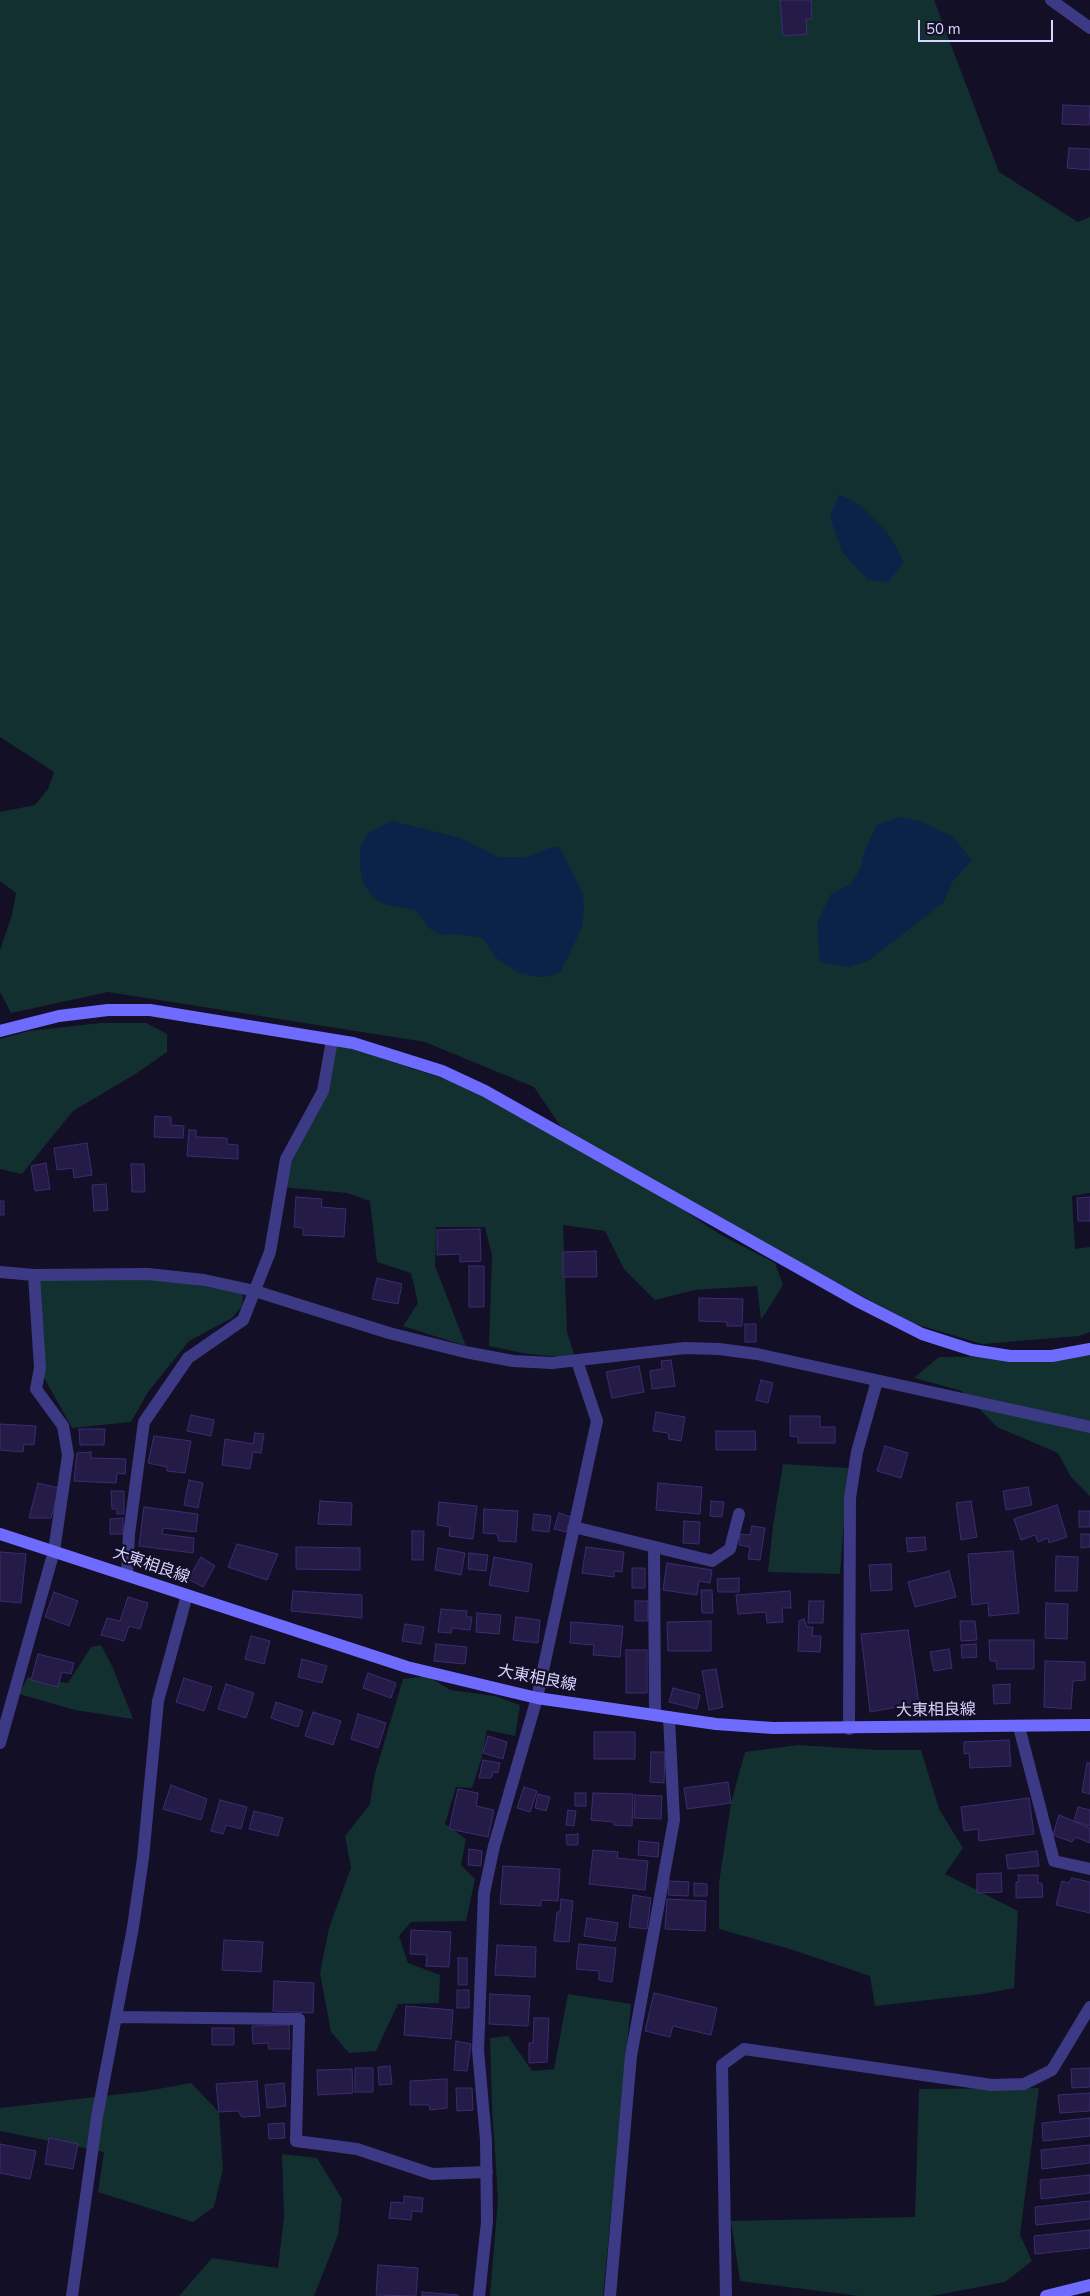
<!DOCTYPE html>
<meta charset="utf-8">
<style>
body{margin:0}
#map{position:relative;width:1090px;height:2296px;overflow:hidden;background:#130f26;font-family:"Nunito Sans",sans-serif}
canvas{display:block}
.scale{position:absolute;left:918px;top:20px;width:135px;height:22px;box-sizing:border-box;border:2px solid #d9d4ff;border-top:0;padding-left:6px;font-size:15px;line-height:18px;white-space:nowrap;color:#d9d4ff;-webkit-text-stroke:4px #130f26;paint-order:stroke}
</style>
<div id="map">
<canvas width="1090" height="2296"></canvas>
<div class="scale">50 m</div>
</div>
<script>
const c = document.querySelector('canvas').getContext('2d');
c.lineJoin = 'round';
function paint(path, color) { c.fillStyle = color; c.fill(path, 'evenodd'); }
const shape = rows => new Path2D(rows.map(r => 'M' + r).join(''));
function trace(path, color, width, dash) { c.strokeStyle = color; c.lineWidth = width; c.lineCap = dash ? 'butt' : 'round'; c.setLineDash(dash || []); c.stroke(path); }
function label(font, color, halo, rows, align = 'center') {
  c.font = font + ' "Nunito Sans","Noto Sans JP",sans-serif'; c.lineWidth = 4.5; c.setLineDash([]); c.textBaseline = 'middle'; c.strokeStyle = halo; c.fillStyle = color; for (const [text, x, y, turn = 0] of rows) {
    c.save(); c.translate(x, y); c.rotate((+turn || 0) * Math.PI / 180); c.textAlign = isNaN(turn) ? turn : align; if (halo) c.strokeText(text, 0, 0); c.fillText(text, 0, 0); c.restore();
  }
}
paint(shape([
 [0,0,934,0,999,172,1078,222,1090,217,1090,1193,1072,1196,1075,1249,1090,1247,1090,1332,1079,1336,982,1344,912,1323,610,1161,721,1235,775,1263,783,1285,761,1320,757,1286,694,1290,655,1300,624,1269,605,1231,563,1225,567,1332,575,1358,528,1354,489,1346,492,1255,485,1227,436,1227,435,1266,466,1346,403,1326,418,1303,411,1273,377,1262,370,1201,347,1193,281,1187,291,1157,323,1091,334,1043,460,1084,568,1137,534,1087,425,1042,108,992,11,1013,0,992,0,950,12,915,16,893,0,881,0,812,35,805,48,789,54,772,0,737],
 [101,1023,146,1023,167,1034,167,1052,137,1073,73,1111,22,1174,0,1169,0,1039,29,1031],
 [34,1275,146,1278,235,1291,243,1295,242,1306,232,1318,189,1341,148,1392,131,1422,72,1428,42,1374],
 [1090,1349,1090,1496,1071,1477,1058,1453,997,1427,962,1391,914,1378,939,1357,1045,1356],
 [783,1464,848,1468,840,1574,768,1572,773,1526],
 [101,1645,113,1668,133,1719,75,1710,19,1694,28,1677,68,1683,91,1647],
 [428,1676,450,1690,495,1696,520,1705,515,1736,487,1730,482,1757,472,1788,456,1787,445,1824,466,1839,461,1865,475,1879,466,1921,411,1922,399,1936,408,1963,440,1975,439,2003,398,2004,376,2051,349,2053,331,2032,320,1973,329,1928,351,1868,345,1836,370,1804,374,1777,403,1679],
 [798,1745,877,1750,921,1750,939,1809,963,1848,945,1874,1018,1911,1014,1988,982,1994,875,2006,870,1976,790,1949,719,1929,719,1883,731,1803,745,1752],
 [568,1994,631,2004,603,2296,490,2296,498,2199,492,2108,490,2038,508,2036,532,2071,554,2069],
 [191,2083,219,2112,223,2169,214,2207,193,2222,98,2192,104,2152,0,2131,0,2108,147,2091],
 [1039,2088,1020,2235,1032,2261,1005,2282,932,2296,860,2296,740,2281,731,2221,915,2217,919,2089],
 [282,2154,317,2158,342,2199,338,2235,314,2296,179,2296,212,2258,278,2268,284,2217]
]), '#12302f');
paint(shape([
 [839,494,860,505,888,533,904,562,888,582,868,580,842,552,830,517],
 [900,817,922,822,953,837,972,860,953,881,943,903,868,961,849,967,819,962,818,921,831,894,851,884,860,869,865,850,877,825],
 [392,821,461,838,499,857,526,857,550,848,560,847,583,894,584,912,582,927,561,971,552,976,537,977,517,972,495,957,483,938,452,934,440,935,429,928,415,910,386,905,373,897,363,883,360,869,360,848,368,833]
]), '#0c2248');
const building = shape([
 [780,0,811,0,812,19,806,19,807,34,783,36,780,0],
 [1063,105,1090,106,1089,125,1062,124,1063,105],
 [1069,148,1090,149,1090,170,1067,168,1069,148],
 [155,1116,171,1117,171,1125,184,1126,183,1138,154,1137,155,1116],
 [189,1130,196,1130,196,1137,227,1138,227,1144,238,1145,238,1159,187,1156,189,1130],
 [87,1143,92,1175,74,1178,73,1168,57,1170,54,1148,87,1143],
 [46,1163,50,1189,35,1191,31,1166,46,1163],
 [131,1164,144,1164,145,1192,132,1192,131,1164],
 [106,1184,108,1210,94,1211,92,1185,106,1184],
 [296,1197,322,1199,321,1207,346,1209,344,1237,303,1235,303,1228,294,1227,296,1197],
 [1090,1197,1090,1221,1078,1221,1077,1198,1090,1197],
 [0,1201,4,1201,4,1215,0,1215,0,1201],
 [480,1229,481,1261,460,1262,460,1254,437,1255,437,1230,480,1229],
 [596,1251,597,1277,563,1277,563,1252,596,1251],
 [469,1266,484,1266,484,1307,469,1307,469,1266],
 [377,1278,402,1284,398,1304,372,1299,377,1278],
 [699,1298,743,1299,742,1326,727,1326,727,1322,699,1321,699,1298],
 [745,1324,756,1324,756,1342,745,1342,745,1324],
 [671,1360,675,1386,652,1389,650,1371,662,1369,661,1361,671,1360],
 [639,1366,644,1392,612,1398,606,1372,639,1366],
 [761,1380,773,1383,768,1403,756,1400,761,1380],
 [656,1412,685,1417,681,1441,669,1439,668,1433,653,1431,656,1412],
 [191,1415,214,1420,211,1436,187,1431,191,1415],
 [790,1416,820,1416,820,1427,835,1427,835,1443,798,1443,798,1437,790,1436,790,1416],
 [0,1424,36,1426,34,1445,24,1444,23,1452,0,1450,0,1424],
 [79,1429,105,1429,104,1445,80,1445,79,1429],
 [716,1431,755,1431,756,1450,716,1450,716,1431],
 [255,1433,264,1434,261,1453,253,1452,250,1469,222,1465,225,1439,253,1444,255,1433],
 [154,1436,191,1441,185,1473,167,1471,167,1467,148,1463,154,1436],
 [885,1446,908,1453,901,1478,877,1471,885,1446],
 [91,1452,91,1458,126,1459,125,1474,117,1473,116,1483,74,1481,77,1453,91,1452],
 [189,1480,203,1483,198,1508,184,1505,189,1480],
 [38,1483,59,1488,51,1518,29,1518,38,1483],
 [658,1483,702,1487,700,1514,656,1510,658,1483],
 [1028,1487,1032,1505,1006,1510,1003,1491,1028,1487],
 [111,1491,124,1491,124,1514,117,1514,117,1509,112,1509,111,1491],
 [320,1501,352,1503,351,1525,318,1524,320,1501],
 [711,1501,724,1502,722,1517,710,1516,711,1501],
 [971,1501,977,1537,961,1540,956,1503,971,1501],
 [439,1502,477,1506,473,1539,449,1536,450,1527,437,1525,439,1502],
 [1057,1505,1067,1537,1049,1543,1048,1538,1038,1542,1035,1535,1021,1540,1014,1519,1057,1505],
 [144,1507,198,1514,196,1532,163,1528,162,1534,194,1538,193,1553,139,1546,144,1507],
 [484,1509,518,1511,516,1542,499,1541,497,1534,483,1533,484,1509],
 [1079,1511,1090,1511,1090,1527,1079,1527,1079,1511],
 [559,1513,571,1517,566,1532,554,1529,559,1513],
 [534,1514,551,1516,549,1532,532,1530,534,1514],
 [123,1518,123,1534,110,1534,110,1519,123,1518],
 [684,1521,700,1522,699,1544,683,1543,684,1521],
 [752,1526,765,1528,760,1560,748,1559,750,1547,739,1545,740,1534,750,1535,752,1526],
 [412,1531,424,1531,423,1560,412,1560,412,1531],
 [1081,1534,1090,1534,1090,1547,1081,1548,1081,1534],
 [925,1537,926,1550,908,1552,906,1538,925,1537],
 [237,1544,278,1554,267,1580,228,1567,237,1544],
 [296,1547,360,1548,360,1570,296,1569,296,1547],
 [586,1547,624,1552,622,1572,614,1571,614,1577,582,1573,586,1547],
 [438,1548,465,1553,461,1575,435,1570,438,1548],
 [1013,1551,1019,1613,989,1616,988,1603,972,1605,968,1554,1013,1551],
 [0,1552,26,1554,21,1603,0,1601,0,1552],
 [469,1553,488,1555,486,1571,468,1569,469,1553],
 [1056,1556,1078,1557,1077,1591,1055,1591,1056,1556],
 [201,1557,215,1566,203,1587,188,1579,201,1557],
 [494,1557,532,1564,528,1592,489,1585,494,1557],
 [667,1563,712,1570,710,1583,699,1581,697,1595,663,1590,667,1563],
 [891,1564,892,1590,871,1591,869,1565,891,1564],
 [632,1568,645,1568,645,1588,632,1588,632,1568],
 [949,1571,956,1597,915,1607,908,1582,949,1571],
 [739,1578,739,1592,718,1592,717,1579,739,1578],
 [701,1590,712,1590,713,1613,702,1613,701,1590],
 [293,1591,362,1595,362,1618,291,1611,293,1591],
 [790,1591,791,1608,782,1608,783,1622,767,1623,766,1612,738,1614,736,1595,790,1591],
 [54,1592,78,1601,69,1626,45,1617,54,1592],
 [128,1597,148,1603,140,1629,129,1626,124,1641,101,1635,107,1618,120,1621,128,1597],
 [635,1601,648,1601,648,1621,635,1621,635,1601],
 [809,1601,824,1601,823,1623,808,1623,809,1601],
 [1046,1603,1068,1604,1067,1639,1045,1638,1046,1603],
 [441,1609,467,1611,466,1617,472,1617,470,1630,452,1628,451,1633,438,1632,441,1609],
 [477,1613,501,1615,499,1634,476,1632,477,1613],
 [516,1617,540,1620,538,1643,513,1640,516,1617],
 [804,1619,807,1627,813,1627,812,1636,821,1636,820,1652,798,1651,799,1621,804,1619],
 [711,1621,711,1651,668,1651,667,1622,711,1621],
 [960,1621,975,1621,977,1640,961,1641,960,1621],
 [571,1622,623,1626,620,1657,593,1655,594,1645,570,1643,571,1622],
 [405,1624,424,1627,421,1644,402,1641,405,1624],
 [908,1630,919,1703,870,1712,861,1634,908,1630],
 [251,1636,270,1641,264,1664,245,1659,251,1636],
 [989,1640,1034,1640,1034,1669,997,1669,996,1661,990,1661,989,1640],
 [436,1644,467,1647,465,1664,434,1661,436,1644],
 [976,1644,977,1657,962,1658,961,1645,976,1644],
 [949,1649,952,1668,934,1671,930,1652,949,1649],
 [626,1650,647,1650,647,1693,626,1693,626,1650],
 [38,1654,74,1663,71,1674,62,1672,58,1687,31,1680,38,1654],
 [302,1659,327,1666,322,1683,298,1677,302,1659],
 [1045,1661,1085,1662,1085,1680,1073,1681,1071,1709,1044,1707,1045,1661],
 [716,1669,723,1707,709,1710,702,1671,716,1669],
 [368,1673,396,1683,391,1698,363,1688,368,1673],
 [184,1678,212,1687,204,1711,176,1702,184,1678],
 [226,1684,254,1693,246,1718,218,1709,226,1684],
 [1010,1684,1010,1703,994,1704,993,1685,1010,1684],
 [673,1688,700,1695,697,1709,669,1702,673,1688],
 [276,1702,303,1711,298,1727,271,1718,276,1702],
 [313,1712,341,1721,333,1745,305,1736,313,1712],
 [358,1714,386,1723,378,1748,351,1739,358,1714],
 [594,1732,635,1732,635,1759,594,1759,594,1732],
 [488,1736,507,1742,503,1759,483,1753,488,1736],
 [1009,1740,1011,1766,970,1768,969,1753,964,1754,964,1742,1009,1740],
 [651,1752,665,1752,664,1783,650,1782,651,1752],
 [483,1760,500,1763,498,1773,493,1772,491,1778,479,1778,483,1760],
 [1087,1763,1090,1763,1090,1794,1082,1792,1087,1763],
 [728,1782,731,1803,687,1809,684,1788,728,1782],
 [171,1785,207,1799,201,1820,163,1809,171,1785],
 [524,1787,537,1791,530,1812,517,1808,524,1787],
 [458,1789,478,1793,476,1806,494,1810,488,1837,449,1829,458,1789],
 [575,1793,586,1793,586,1806,575,1806,575,1793],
 [593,1793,633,1794,632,1826,614,1825,614,1822,591,1820,593,1793],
 [538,1794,550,1797,546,1811,535,1808,538,1794],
 [635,1795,662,1796,661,1819,634,1818,635,1795],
 [1029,1798,1034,1834,979,1841,978,1829,964,1831,961,1807,1029,1798],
 [220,1800,247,1807,241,1829,226,1825,223,1834,211,1831,220,1800],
 [1078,1807,1090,1810,1090,1826,1074,1821,1078,1807],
 [568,1810,576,1811,574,1826,566,1825,568,1810],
 [254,1811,283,1818,278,1836,249,1829,254,1811],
 [1059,1815,1090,1828,1090,1843,1075,1837,1072,1842,1053,1835,1059,1815],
 [578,1834,578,1845,567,1845,566,1835,578,1834],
 [639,1841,659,1843,658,1857,638,1855,639,1841],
 [469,1849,482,1851,481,1866,468,1865,469,1849],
 [593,1850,618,1852,617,1858,648,1861,645,1890,589,1884,593,1850],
 [1037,1851,1039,1866,1008,1869,1006,1855,1037,1851],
 [503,1866,560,1869,558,1901,541,1900,541,1906,500,1904,503,1866],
 [1001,1873,1002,1892,977,1893,977,1874,1001,1873],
 [1018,1875,1038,1875,1038,1883,1042,1883,1043,1897,1016,1898,1016,1882,1019,1882,1018,1875],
 [1072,1878,1090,1882,1090,1913,1056,1905,1062,1881,1068,1883,1072,1878],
 [669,1881,689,1882,688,1896,668,1895,669,1881],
 [694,1883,707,1884,707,1896,694,1896,694,1883],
 [633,1895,651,1898,647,1929,629,1927,633,1895],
 [561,1899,573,1901,569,1942,554,1941,557,1912,560,1912,561,1899],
 [667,1899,706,1901,705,1931,665,1929,667,1899],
 [587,1918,618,1923,615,1941,584,1936,587,1918],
 [411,1930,451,1932,449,1967,426,1966,427,1955,410,1954,411,1930],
 [224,1940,263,1942,261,1972,222,1970,224,1940],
 [579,1944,616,1948,612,1982,599,1980,599,1971,576,1969,579,1944],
 [497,1945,536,1947,535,1977,495,1975,497,1945],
 [458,1958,467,1958,467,1985,458,1985,458,1958],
 [274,1981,314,1983,313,2013,273,2011,274,1981],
 [457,1990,469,1990,469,2008,457,2008,457,1990],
 [654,1993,717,2008,711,2035,673,2026,670,2037,645,2031,654,1993],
 [490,1994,530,1996,528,2026,489,2024,490,1994],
 [406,2006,453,2010,451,2039,404,2035,406,2006],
 [534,2018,549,2018,547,2062,529,2063,529,2043,533,2043,534,2018],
 [289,2025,290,2049,269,2049,268,2043,253,2044,252,2026,289,2025],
 [212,2028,234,2028,234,2045,212,2045,212,2028],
 [456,2041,471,2044,467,2071,454,2070,456,2041],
 [390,2066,392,2084,379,2085,378,2067,390,2066],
 [355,2068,373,2068,373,2092,355,2092,355,2068],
 [1090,2068,1090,2087,1072,2088,1071,2069,1090,2068],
 [352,2069,353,2093,318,2095,317,2070,352,2069],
 [447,2079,447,2108,430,2110,429,2105,410,2105,410,2081,447,2079],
 [257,2081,260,2116,242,2117,238,2111,219,2112,216,2084,257,2081],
 [284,2083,286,2106,267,2108,265,2085,284,2083],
 [456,2088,472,2088,473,2110,457,2111,456,2088],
 [1090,2093,1090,2111,1060,2113,1058,2095,1090,2093],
 [1090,2118,1090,2136,1043,2141,1042,2123,1090,2118],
 [284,2123,285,2138,269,2139,268,2124,284,2123],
 [49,2138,78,2144,73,2169,45,2164,49,2138],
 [0,2144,36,2151,30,2179,0,2173,0,2144],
 [1090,2145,1090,2163,1042,2169,1041,2150,1090,2145],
 [1090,2175,1090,2193,1041,2199,1040,2180,1090,2175],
 [404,2196,423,2198,422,2212,412,2211,411,2220,389,2218,391,2202,404,2203,404,2196],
 [1090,2201,1090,2219,1036,2225,1035,2207,1090,2201],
 [1090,2230,1090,2248,1035,2254,1034,2236,1090,2230],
 [378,2265,418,2268,416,2296,376,2295,378,2265],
 [422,2292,458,2295,458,2296,422,2296,422,2292]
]);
paint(building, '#241b47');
trace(building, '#3b2d73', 1);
trace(shape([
 [1051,0,1090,28],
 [0,1272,34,1275,148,1274,204,1280,255,1291,389,1333,465,1352,513,1361,552,1363,685,1348,719,1349,757,1354,1090,1427],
 [574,1527,712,1561,730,1549,739,1514],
 [654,1548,655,1715],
 [127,1575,129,1534,144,1422,188,1358,243,1320,270,1252,286,1159,323,1091,332,1040],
 [1019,1727,1054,1861,1090,1869],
 [849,1729,850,1498,857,1452,877,1381],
 [0,1743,54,1551,68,1455,63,1426,36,1389,40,1368,34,1275],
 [118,2017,299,2019,296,2141,357,2149,432,2174,487,2172],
 [72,2296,97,2117,133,1927,143,1858,158,1701,187,1595],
 [479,2296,487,2222,486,2140,478,2050,484,1893,494,1846,537,1698,597,1421,577,1361],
 [610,2296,631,2056,674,1820,669,1717],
 [726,2296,722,2065,744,2049,992,2085,1024,2084,1052,2070,1090,2007]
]), '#3d3a85', 12);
trace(shape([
 [0,1031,59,1016,108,1010,150,1010,353,1043,442,1071,485,1091,859,1302,922,1334,972,1350,1010,1356,1052,1356,1090,1349],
 [0,1534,407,1667,537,1698,716,1724,773,1728,1090,1725],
 [1046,2296,1090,2285]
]), '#6f6bff', 12);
label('16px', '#d9d4ff', '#130f26', [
 ["大東相良線",151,1566,19],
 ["大東相良線",537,1679,11],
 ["大東相良線",936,1711,-1]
]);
</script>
